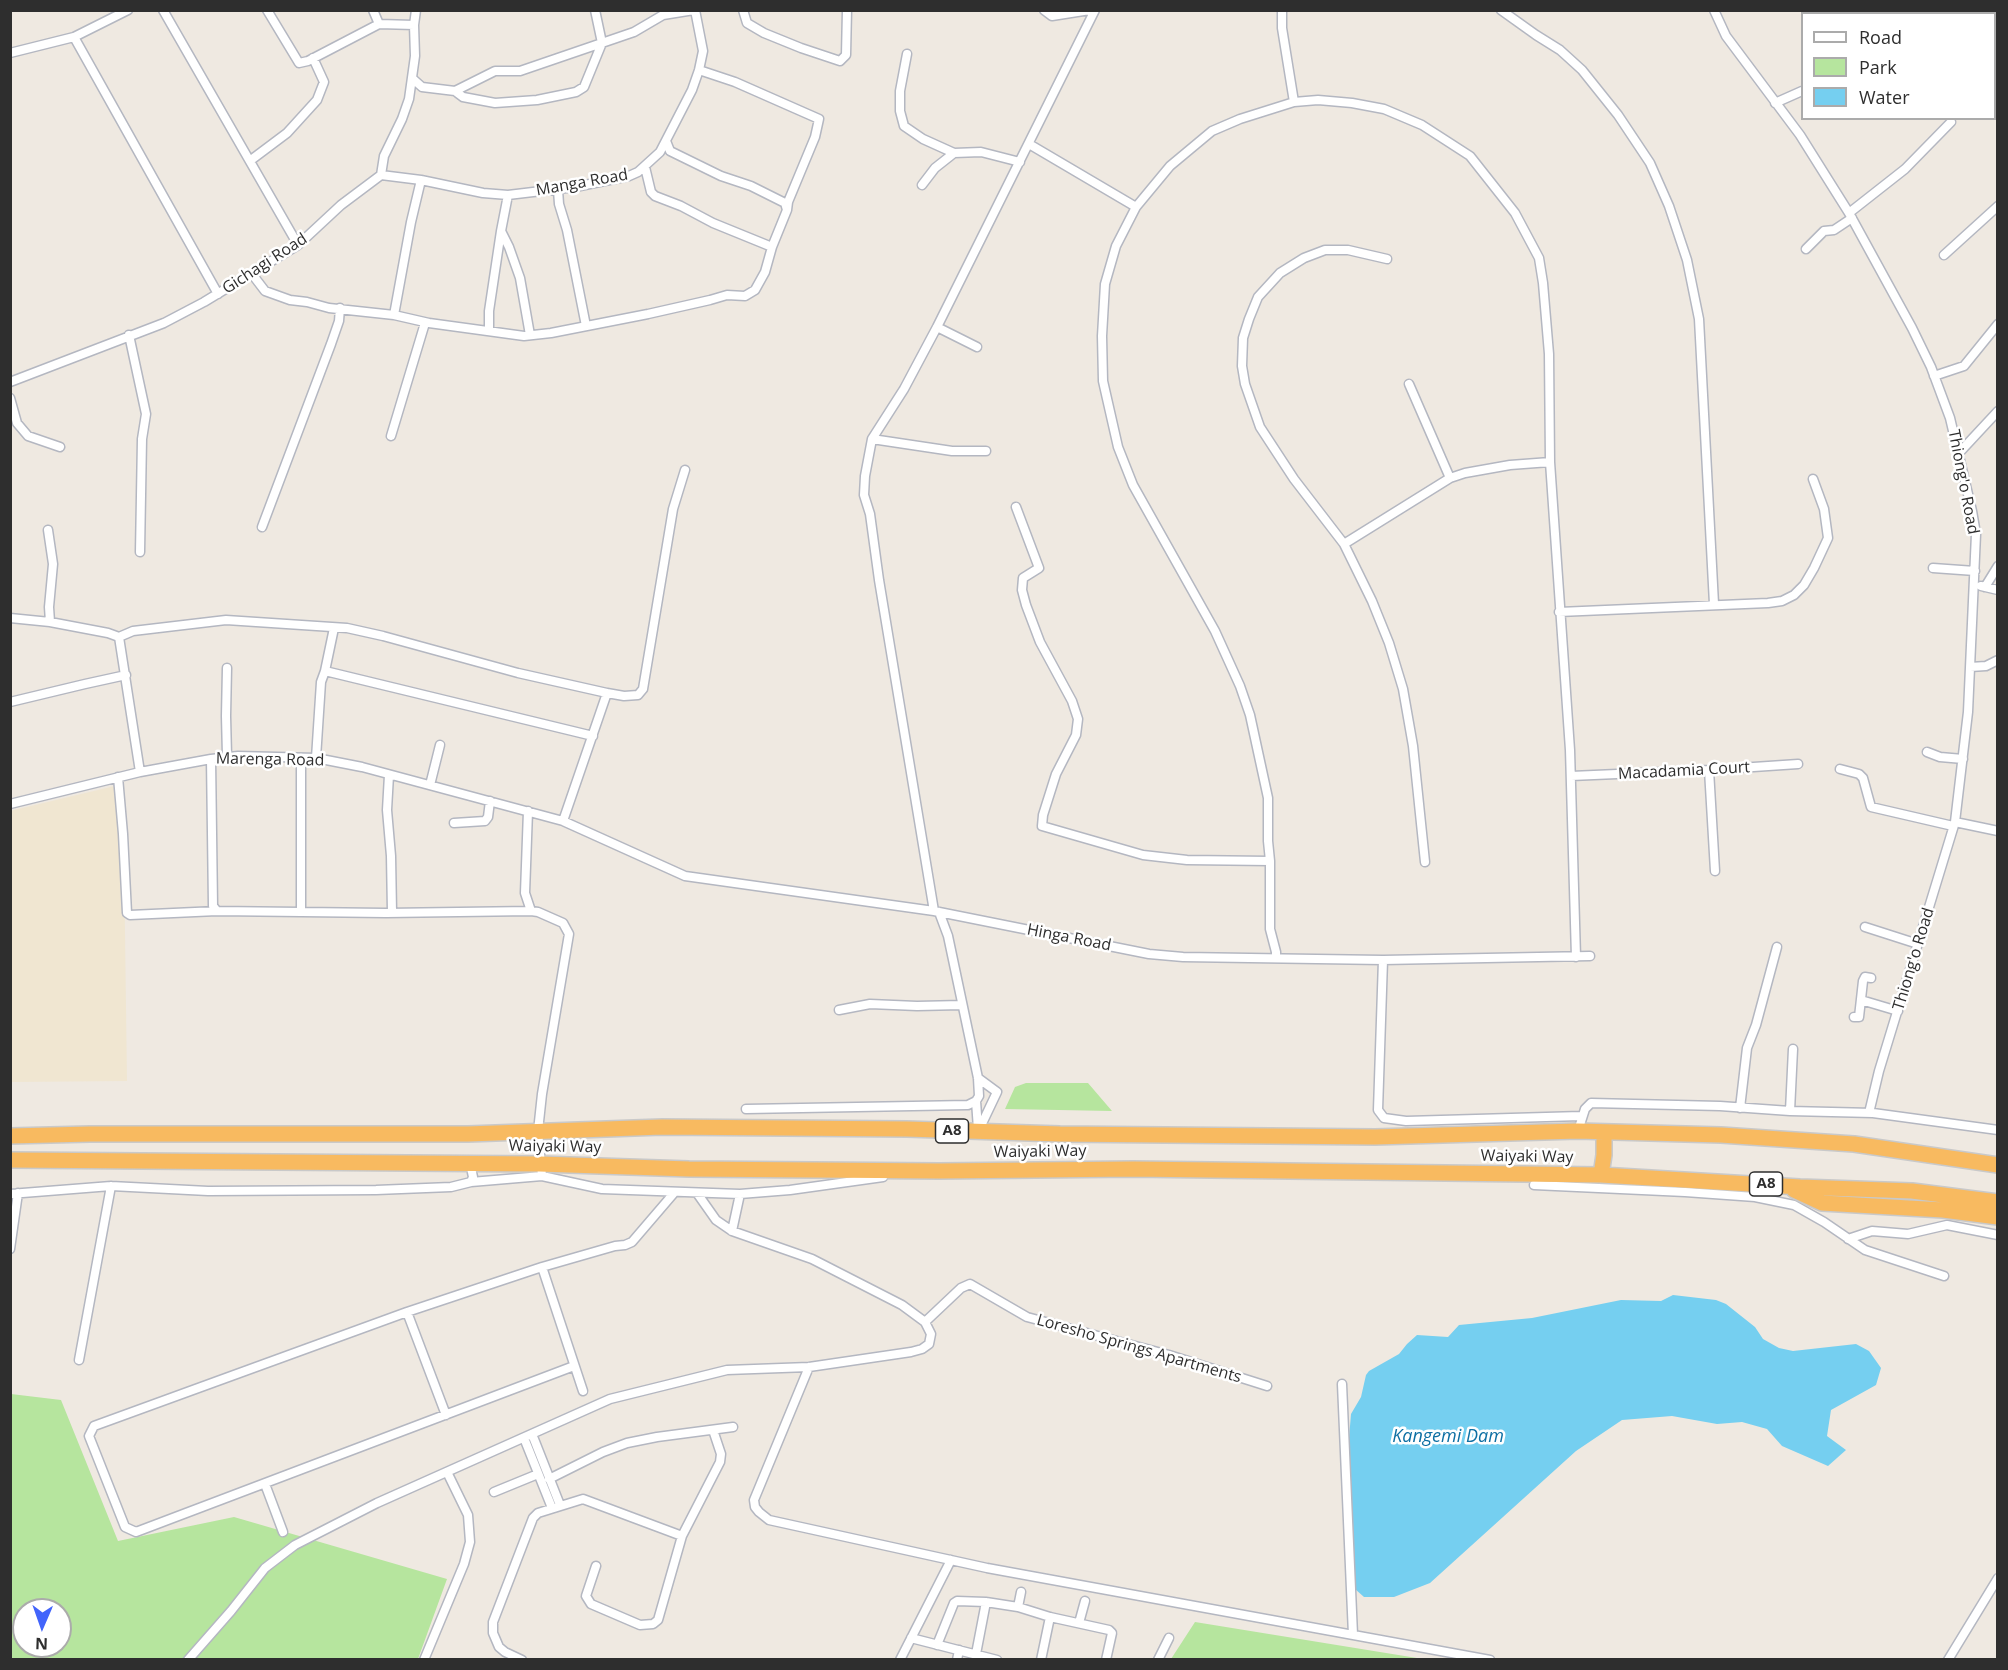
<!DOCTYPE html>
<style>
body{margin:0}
#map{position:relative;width:2008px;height:1670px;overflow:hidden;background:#efe9e1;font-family:"Open Sans",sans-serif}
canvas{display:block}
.frame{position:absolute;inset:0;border:12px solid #2e2e2e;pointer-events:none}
.legend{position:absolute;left:1801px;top:12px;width:195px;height:108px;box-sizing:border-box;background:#fff;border:2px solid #ababab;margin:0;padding:8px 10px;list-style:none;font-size:18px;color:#2e2e2e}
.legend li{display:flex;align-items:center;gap:12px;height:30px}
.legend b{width:30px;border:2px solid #ababab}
.north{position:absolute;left:12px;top:1598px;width:60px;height:60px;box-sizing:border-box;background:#fff;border:2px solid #ababab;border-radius:50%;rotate:182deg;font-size:16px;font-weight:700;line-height:24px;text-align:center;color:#2e2e2e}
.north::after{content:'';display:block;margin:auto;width:21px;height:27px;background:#4264fb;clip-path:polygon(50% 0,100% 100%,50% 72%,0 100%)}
</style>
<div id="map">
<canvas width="2008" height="1670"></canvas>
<div class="frame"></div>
<ul class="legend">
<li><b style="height:8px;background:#fff"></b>Road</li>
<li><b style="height:16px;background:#b6e59e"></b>Park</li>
<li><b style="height:16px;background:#75cff0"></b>Water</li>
</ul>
<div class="north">N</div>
</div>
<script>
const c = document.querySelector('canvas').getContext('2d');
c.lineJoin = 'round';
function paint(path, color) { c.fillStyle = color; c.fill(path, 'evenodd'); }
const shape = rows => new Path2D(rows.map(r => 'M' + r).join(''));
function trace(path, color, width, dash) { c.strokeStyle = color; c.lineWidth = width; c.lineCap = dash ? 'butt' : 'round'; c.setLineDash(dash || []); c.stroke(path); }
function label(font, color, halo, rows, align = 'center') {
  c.font = font + ' "Open Sans",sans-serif'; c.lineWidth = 5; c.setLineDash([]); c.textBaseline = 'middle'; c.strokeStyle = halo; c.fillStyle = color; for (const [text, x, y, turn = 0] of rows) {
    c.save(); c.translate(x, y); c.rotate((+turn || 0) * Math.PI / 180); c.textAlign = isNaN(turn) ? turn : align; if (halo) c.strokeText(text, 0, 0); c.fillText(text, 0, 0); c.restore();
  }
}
paint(shape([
 [123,784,127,1081,11,1082,10,811]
]), '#f0e6d1');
paint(shape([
 [1026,1083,1088,1083,1112,1111,1005,1109,1015,1087],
 [11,1394,61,1400,118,1541,234,1517,447,1579,418,1659,11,1660],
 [24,1610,60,1610,60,1646,24,1646],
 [1195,1622,1423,1659,1171,1659]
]), '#b6e59e');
paint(shape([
 [1673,1295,1716,1300,1726,1304,1755,1327,1763,1339,1779,1348,1793,1351,1856,1344,1869,1351,1881,1368,1876,1385,1831,1410,1827,1436,1846,1450,1828,1466,1782,1446,1767,1429,1742,1422,1717,1424,1672,1416,1622,1420,1576,1451,1430,1583,1394,1597,1364,1597,1355,1589,1347,1462,1351,1414,1361,1397,1366,1375,1369,1371,1399,1354,1407,1344,1417,1335,1448,1337,1459,1325,1532,1318,1621,1300,1661,1301]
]), '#75cff0');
const minor = shape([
 [163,10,298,245],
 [267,10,299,63,308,61,379,24,414,25],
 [373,10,379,24],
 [743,10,747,23,764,33,801,48,840,61,846,55,847,10],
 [1044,10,1052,16,1090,10],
 [1282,10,1282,28,1294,102],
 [1501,10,1536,35,1560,50,1582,70,1618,115,1650,163,1669,206,1687,260,1699,319,1714,604],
 [1714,10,1726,36,1800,135,1849,213,1912,328,1931,367,1950,418,1972,511,1976,534,1968,712,1955,822,1879,1071,1869,1113],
 [1987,10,1988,14],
 [74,37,218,294],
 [1994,40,1998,53],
 [10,53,74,37,128,10],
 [907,54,900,91,900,111,904,126,923,139,954,153],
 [699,70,735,82,819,119,815,137,788,202,787,210],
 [413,79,422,87,455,91,463,97,495,103,537,100,576,92,584,87,602,43,595,10],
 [455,91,495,71,520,71,634,32,663,15,694,10],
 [1775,103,1802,91],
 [666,141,670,151,721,176,751,186,785,203,787,210,772,247],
 [1029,144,1136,207],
 [251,160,287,133,317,100,324,82,313,58],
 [381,175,421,180,483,193,508,195,575,187,629,176,638,172,660,152,692,90,699,70,703,51,695,10],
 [922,185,935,168,954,153,981,152,1020,162],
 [558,190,559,204,567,230,586,326],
 [508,195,501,231,509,247,520,278,530,335],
 [1849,213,1905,169,1951,122],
 [1806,249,1824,231,1834,230,1852,218],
 [1944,255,1998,206],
 [1387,259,1348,250,1325,250,1304,258,1280,273,1258,297,1249,319,1243,338,1242,366,1245,384,1260,427,1294,479,1344,544,1372,601,1389,643,1403,689,1413,746,1425,862],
 [252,274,265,291,290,300,307,302,329,308,394,315,429,323,524,336,551,333,648,314,710,300,727,295,745,296,755,290,765,272,772,247,713,223,681,206,655,196,651,192,645,167],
 [394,315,411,222,421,180],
 [937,327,977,347],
 [489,331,489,311,501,231],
 [129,335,146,414,142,439,140,552],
 [1934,376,1964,366,1998,324],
 [10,382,164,323,204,302,298,245,341,205,381,175,384,156,402,119,409,99,415,56,414,25,416,10],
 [1409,384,1450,478],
 [10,398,17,423,28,436,60,447],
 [391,436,425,323],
 [872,439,952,451,986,451],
 [1958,454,1998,411],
 [1016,507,1039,568,1023,578,1022,590,1026,605,1040,642,1072,701,1078,719,1076,735,1056,774,1043,815,1042,826,1143,855,1187,860,1270,861],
 [262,527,331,344,339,321,340,308],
 [48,530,53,564,49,607,50,622],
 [1344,544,1450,478,1465,473,1510,465,1550,462],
 [1933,568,1975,571],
 [1981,586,1998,590],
 [1985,587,1998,566],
 [1559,612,1768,603,1782,601,1794,595,1804,585,1814,568,1828,538,1824,509,1813,479],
 [10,618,50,622,108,633,119,637,133,631,226,620,347,628,383,636,518,673,607,693],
 [119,637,140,772],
 [1970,667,1986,666,1998,660],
 [325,671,334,628],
 [10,702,85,684,126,675],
 [1927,752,1940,757,1963,759],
 [227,756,226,716,227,668],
 [316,758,321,682,325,671,593,736],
 [211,759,213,906,217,911,386,913,531,911],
 [1840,769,1859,774,1863,778,1871,807,1953,826],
 [1709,770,1715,871],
 [389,775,387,810,391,856,392,912],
 [1571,776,1709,770,1798,764],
 [118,777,123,834,127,913,130,915,217,911],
 [430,785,440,745],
 [10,804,140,772,211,759,238,756,316,758,362,767,563,821,685,876,934,911,1149,954,1183,957,1383,960,1590,956],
 [528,811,525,893,531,911,538,912,563,923,569,934,542,1094,538,1131,542,1176,602,1189,740,1194,790,1190,883,1177],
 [563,821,607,693,624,696,638,695,643,689,673,509,685,470],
 [1955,822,1998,831],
 [454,823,485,821,488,817,490,801],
 [934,911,879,580,870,514,864,495,865,476,872,439,904,389,937,327,1095,10],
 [301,912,301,758],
 [1865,927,1918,944],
 [1276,958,1276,952,1270,929,1270,861,1268,841,1268,798,1250,715,1240,686,1215,631,1133,485,1118,447,1103,381,1102,336,1105,284,1116,246,1136,207,1170,166,1212,131,1240,119,1294,102,1318,100,1352,103,1384,109,1422,125,1470,156,1515,213,1539,258,1543,283,1549,354,1550,462,1570,750,1576,957],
 [1383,960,1378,1110,1384,1118,1406,1121,1581,1116],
 [1861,1000,1898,1011],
 [839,1010,870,1004,917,1006,962,1005],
 [1854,1017,1859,1017,1863,981,1865,977,1871,978],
 [976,1101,978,1129],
 [1740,1108,1747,1048,1756,1025,1777,947],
 [746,1109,968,1105,976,1101,979,1096,978,1078,948,936,939,912],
 [1790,1111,1793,1049],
 [1578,1131,1585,1109,1591,1103,1720,1106,1790,1111,1873,1113,1998,1130],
 [978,1132,997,1092,978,1078],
 [471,1182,542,1176],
 [1534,1185,1685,1192,1755,1197,1794,1205,1824,1222,1865,1250,1944,1276],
 [10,1194,111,1186,208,1191,376,1190,451,1187,471,1182,473,1177,470,1163],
 [732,1231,740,1194],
 [1848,1239,1872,1231,1908,1234,1947,1225,1998,1235],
 [10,1249,18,1193],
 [542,1267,583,1391],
 [407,1312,446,1415],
 [925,1322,961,1288,970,1284,1027,1317,1169,1355,1267,1386],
 [79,1360,111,1186],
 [574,1366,136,1532,125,1527,89,1436,94,1426,407,1312,542,1267,615,1246,625,1245,632,1242,674,1193],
 [809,1367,754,1500,755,1507,759,1512,769,1520,987,1568,1490,1660],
 [1342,1384,1353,1635],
 [532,1434,560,1505],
 [524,1438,552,1508],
 [549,1479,603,1452,627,1443,657,1437,733,1427],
 [265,1484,283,1532],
 [494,1492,538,1474],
 [596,1566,586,1596,591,1604,640,1625,653,1624,658,1620,682,1536,720,1462,721,1454,713,1430],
 [1018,1607,1021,1592],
 [1079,1623,1085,1601],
 [911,1638,997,1660],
 [937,1645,954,1603,957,1601,986,1602,1018,1607,1050,1617,1109,1630,1112,1633,1106,1660],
 [976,1654,986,1602],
 [188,1660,231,1611,265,1568,295,1545,377,1503,610,1399,727,1370,809,1367,911,1352,922,1349,929,1344,931,1334,925,1322,902,1305,812,1259,732,1231,716,1220,697,1193],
 [424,1660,464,1564,470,1542,468,1515,447,1472],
 [522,1660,505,1652,499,1647,493,1633,493,1622,533,1518,538,1513,583,1499,682,1536],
 [900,1660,951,1560],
 [957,1660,959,1650],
 [1041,1660,1050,1617],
 [1158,1660,1169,1638],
 [1948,1660,1998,1578]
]);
const trunk = shape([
 [10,1136,90,1134,468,1134,662,1127,907,1129,1060,1134,1375,1137,1578,1131,1721,1135,1854,1144,1998,1165],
 [10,1160,540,1164,689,1169,939,1171,1133,1169,1601,1175,1800,1187,1912,1191,1998,1202],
 [1601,1175,1604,1155,1604,1133],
 [1794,1190,1822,1203,1943,1210,1998,1217]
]);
trace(minor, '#b4b7c1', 11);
trace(trunk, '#c9c9c9', 18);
trace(minor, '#fff', 8);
trace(trunk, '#f8ba60', 15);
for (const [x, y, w] of [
 [952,1131,33],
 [1766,1184,33]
]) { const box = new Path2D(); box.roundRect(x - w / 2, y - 12, w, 24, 4.5); c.fillStyle = '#fff'; c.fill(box); trace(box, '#2e2e2e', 1.5); }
label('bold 15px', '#2e2e2e', null, [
 ["A8",952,1131],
 ["A8",1766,1184]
]);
label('16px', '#2e2e2e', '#fff', [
 ["Manga Road",582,183,-10],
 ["Gichagi Road",265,264,-33],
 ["Thiong'o Road",1963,482,79],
 ["Marenga Road",270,760,1],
 ["Macadamia Court",1684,771,-3],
 ["Hinga Road",1069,938,11],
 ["Thiong'o Road",1914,959,-73],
 ["Waiyaki Way",555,1147,1],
 ["Waiyaki Way",1040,1152,-1],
 ["Waiyaki Way",1527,1157,1],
 ["Loresho Springs Apartments",1139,1349,16]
]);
label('italic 18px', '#0d6fa3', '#fff', [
 ["Kangemi Dam",1448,1437]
]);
</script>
